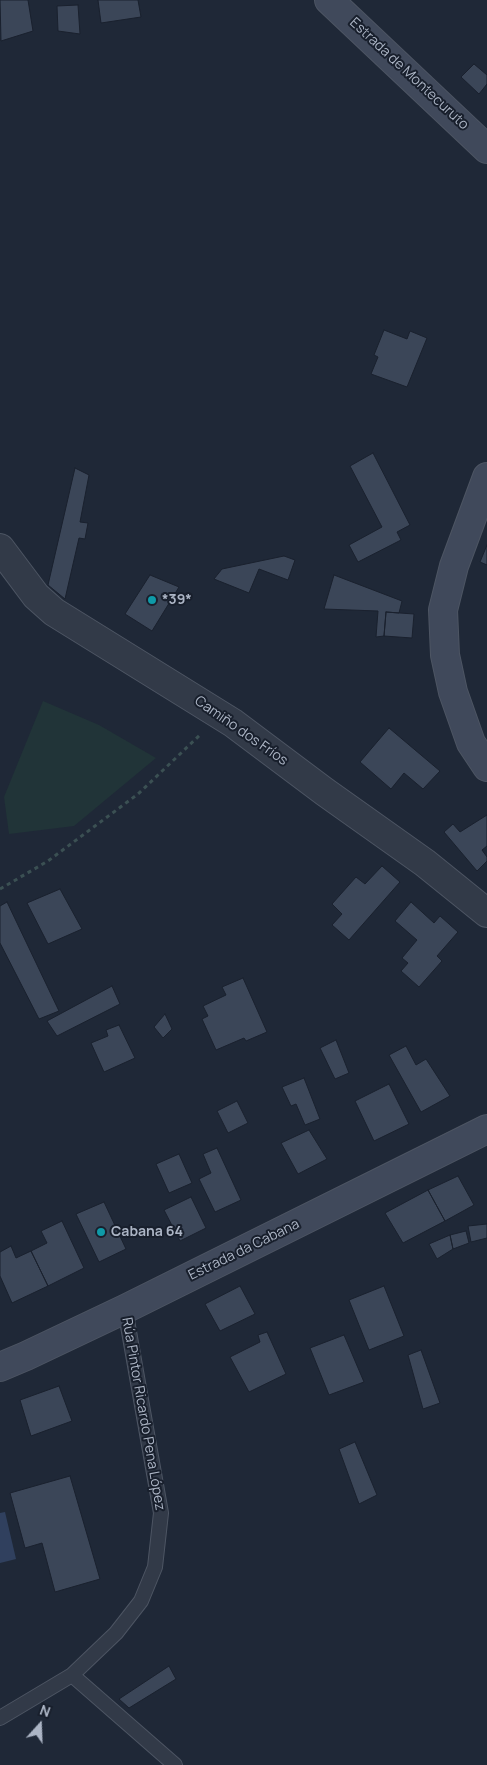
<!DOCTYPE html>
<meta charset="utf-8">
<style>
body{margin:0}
#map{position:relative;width:487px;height:1765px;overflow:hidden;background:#1f2837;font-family:Manrope,sans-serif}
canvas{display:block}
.north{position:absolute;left:15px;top:1700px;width:50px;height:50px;-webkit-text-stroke:4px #181f2c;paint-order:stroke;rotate:20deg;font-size:14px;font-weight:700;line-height:20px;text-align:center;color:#acb5c5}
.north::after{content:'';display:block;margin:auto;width:18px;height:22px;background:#acb5c5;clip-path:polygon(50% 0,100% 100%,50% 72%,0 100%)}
</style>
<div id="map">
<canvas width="487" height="1765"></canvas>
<div class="north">N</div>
</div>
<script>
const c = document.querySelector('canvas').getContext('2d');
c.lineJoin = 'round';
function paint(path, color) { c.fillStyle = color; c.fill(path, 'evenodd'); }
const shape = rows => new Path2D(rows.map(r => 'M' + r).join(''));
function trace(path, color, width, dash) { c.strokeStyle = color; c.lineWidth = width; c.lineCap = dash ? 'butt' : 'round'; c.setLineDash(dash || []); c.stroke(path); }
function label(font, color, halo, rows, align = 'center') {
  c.font = font + ' Manrope,sans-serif'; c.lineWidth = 4; c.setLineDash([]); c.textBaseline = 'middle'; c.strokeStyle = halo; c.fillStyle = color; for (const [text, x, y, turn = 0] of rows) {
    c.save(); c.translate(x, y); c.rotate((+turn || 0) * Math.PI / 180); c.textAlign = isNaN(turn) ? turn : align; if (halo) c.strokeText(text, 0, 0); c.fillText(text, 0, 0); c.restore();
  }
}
paint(shape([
 [43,701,99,725,156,758,74,826,9,834,4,797]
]), '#213438');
paint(shape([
 [5,1512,16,1559,0,1563,0,1513]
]), '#30405e');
const building = shape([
 [0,0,28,0,33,31,1,41,0,0],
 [98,0,138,0,141,17,101,23,98,0],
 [78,5,80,34,58,31,57,6,78,5],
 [474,64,487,75,487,84,479,94,461,77,474,64],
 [384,330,407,339,410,331,427,338,407,387,371,374,378,357,374,355,384,330],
 [373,453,410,525,397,532,401,540,358,562,349,545,382,527,350,466,373,453],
 [75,468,89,475,80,522,88,523,85,539,79,538,65,599,48,585,75,468],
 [487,545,487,565,480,562,487,545],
 [284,556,295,560,288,580,259,569,249,593,214,579,222,569,284,556],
 [150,575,179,587,152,631,125,614,150,575],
 [334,575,402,601,399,613,386,612,384,636,376,637,378,611,324,609,334,575],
 [386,612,414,614,412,638,384,636,386,612],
 [389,728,440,771,423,789,404,773,391,789,360,762,389,728],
 [487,815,487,846,482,850,487,857,487,861,477,871,444,832,453,824,460,832,487,815],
 [382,866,400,882,349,940,332,925,342,914,332,904,356,877,365,884,382,866],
 [60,889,82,929,48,944,27,903,60,889],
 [7,902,59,1011,39,1019,0,943,0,906,7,902],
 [411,902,434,923,440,916,458,932,437,956,442,961,419,987,401,971,408,963,402,958,417,940,395,921,411,902],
 [243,978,267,1032,246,1041,244,1038,216,1050,202,1019,208,1016,203,1006,226,995,222,987,243,978],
 [112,986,120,1004,57,1036,47,1021,112,986],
 [165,1014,172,1029,163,1038,154,1027,165,1014],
 [119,1025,135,1058,104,1072,91,1043,108,1036,106,1030,119,1025],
 [336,1040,349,1073,335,1079,320,1048,336,1040],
 [406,1046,416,1065,426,1059,450,1096,421,1112,389,1055,406,1046],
 [304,1078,320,1119,305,1125,296,1104,291,1106,282,1087,304,1078],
 [389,1084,409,1124,374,1141,355,1101,389,1084],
 [237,1101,248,1123,228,1133,217,1111,237,1101],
 [309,1130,327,1159,298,1174,281,1143,309,1130],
 [217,1148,241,1200,215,1212,199,1179,211,1173,203,1154,217,1148],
 [179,1154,192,1183,169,1193,156,1164,179,1154],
 [458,1176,474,1205,445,1221,428,1190,458,1176],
 [428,1190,445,1221,403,1243,385,1213,428,1190],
 [191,1197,206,1228,180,1241,164,1210,191,1197],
 [104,1202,126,1249,99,1262,76,1214,104,1202],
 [62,1221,84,1268,48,1286,31,1251,47,1243,41,1231,62,1221],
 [487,1224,487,1238,471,1242,468,1226,487,1224],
 [466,1231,469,1243,453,1249,450,1235,466,1231],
 [450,1235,453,1249,437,1259,429,1244,450,1235],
 [11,1246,16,1258,31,1251,48,1286,12,1303,0,1276,0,1252,11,1246],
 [240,1286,255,1314,220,1331,205,1304,240,1286],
 [384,1286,404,1336,369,1350,349,1300,384,1286],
 [267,1332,286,1374,249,1392,230,1357,260,1342,258,1335,267,1332],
 [344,1335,364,1382,329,1395,310,1348,344,1335],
 [421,1350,440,1403,423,1409,408,1355,421,1350],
 [59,1386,72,1421,31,1436,20,1400,59,1386],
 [355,1442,377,1495,359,1504,339,1449,355,1442],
 [70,1476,100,1579,55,1592,42,1543,25,1548,10,1493,70,1476],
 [169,1666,176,1679,129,1708,119,1699,169,1666]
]);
paint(building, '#3b4658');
trace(building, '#1a212e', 1);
const service = shape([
 [72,1675,175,1765],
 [0,1718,72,1675,116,1633,141,1601,155,1567,161,1513,125,1309]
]);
const minor = shape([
 [0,548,36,596,54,612,233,723,325,792,425,863,487,913]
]);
const secondary = shape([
 [329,0,487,149],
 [487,477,454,566,443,610,445,655,453,692,471,743,487,767],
 [0,1367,26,1356,125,1309,487,1129]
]);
trace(service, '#4d5563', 16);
trace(minor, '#4d5563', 30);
trace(secondary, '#4d5563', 30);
trace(shape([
 [0,889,48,861,138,794,201,734]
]), '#3b5053', 3, [4, 4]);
trace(service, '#323a48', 14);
trace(minor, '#323a48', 28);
trace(secondary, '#40495b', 28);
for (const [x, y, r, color] of [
 [152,600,5,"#0f9aa8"],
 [101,1232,5,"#0f9aa8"]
]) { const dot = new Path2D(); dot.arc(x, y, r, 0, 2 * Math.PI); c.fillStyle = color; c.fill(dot); trace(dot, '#181f2c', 2); }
label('14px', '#acb5c5', '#181f2c', [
 ["Estrada de Montecuruto",409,74,43],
 ["Camiño dos Fríos",241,731,35],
 ["Estrada da Cabana",244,1250,-26],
 ["Rúa Pintor Ricardo Pena López",143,1414,80]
]);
label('bold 14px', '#acb5c5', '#181f2c', [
 ["*39*",162,600],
 ["Cabana 64",111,1232]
], 'left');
</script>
